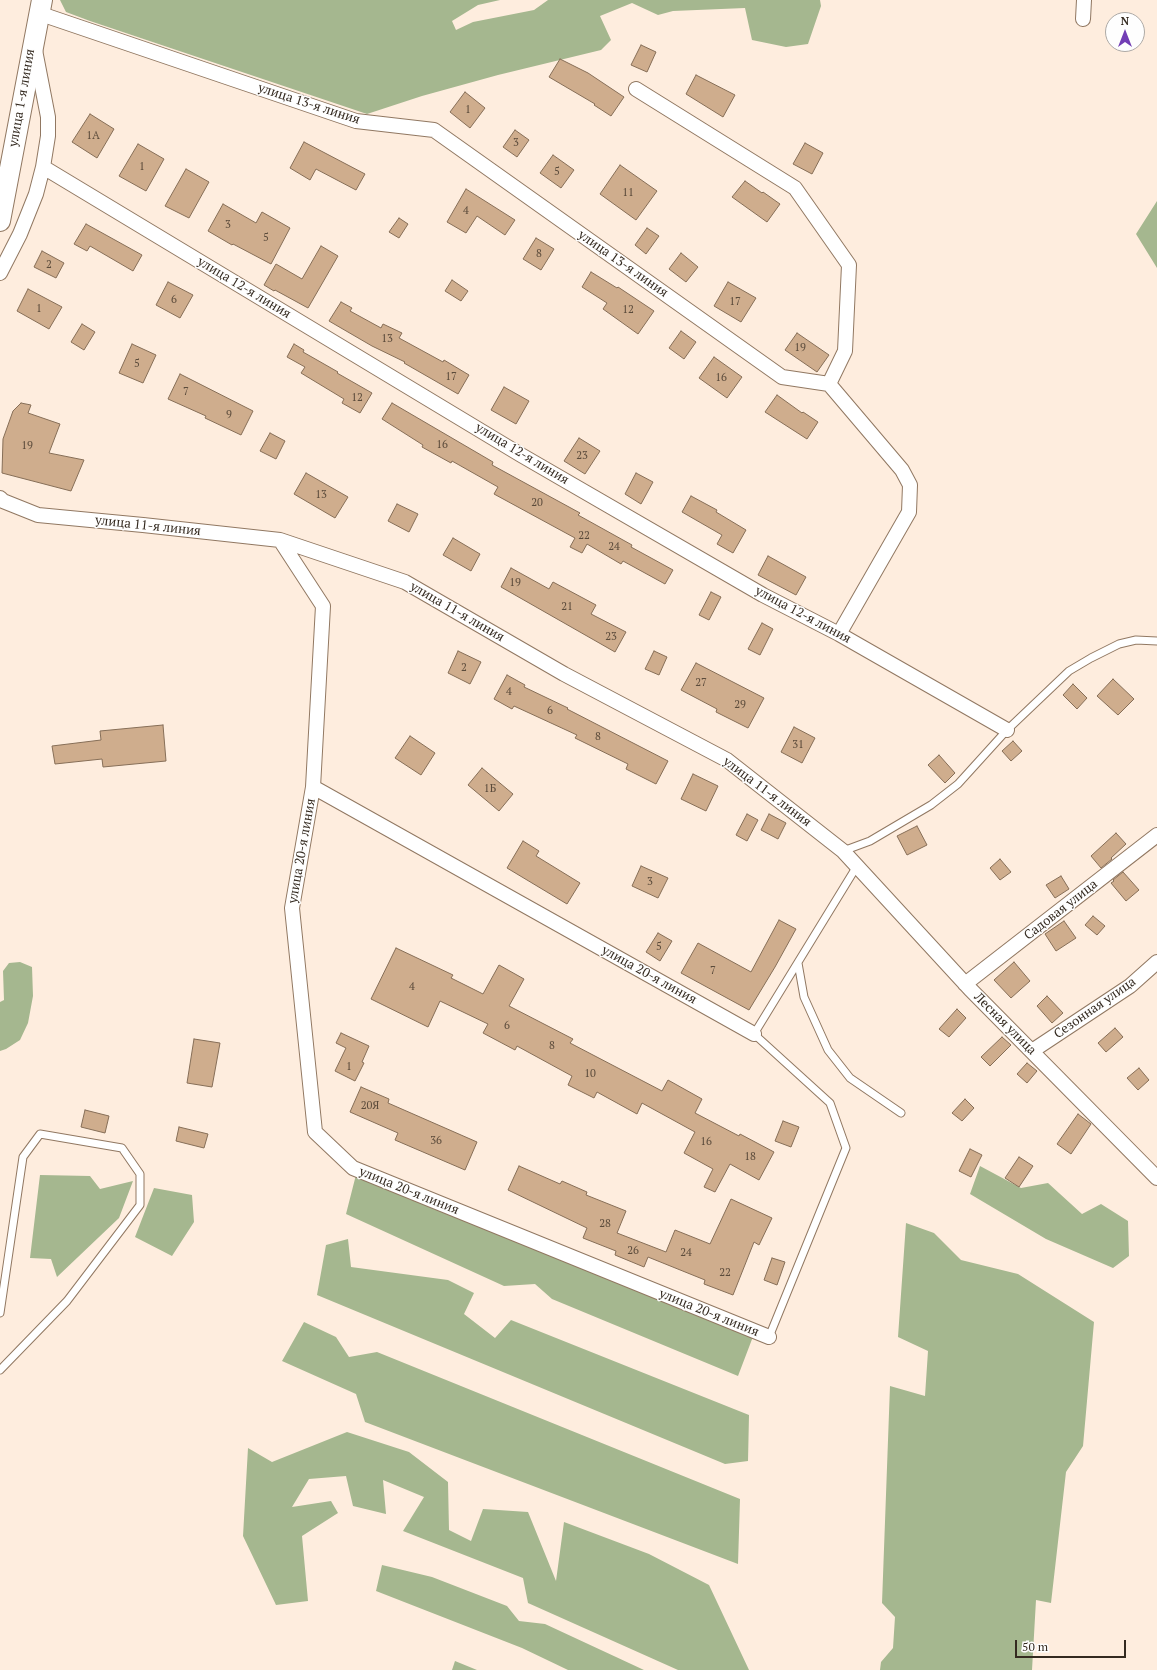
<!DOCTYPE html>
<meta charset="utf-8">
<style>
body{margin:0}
#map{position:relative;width:1157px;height:1670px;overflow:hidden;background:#feedde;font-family:"PT Serif",serif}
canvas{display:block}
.north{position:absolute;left:1105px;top:12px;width:40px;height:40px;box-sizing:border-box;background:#fefefe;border:1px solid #ada9a5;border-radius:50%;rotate:0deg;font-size:11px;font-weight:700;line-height:16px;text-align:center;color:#342a20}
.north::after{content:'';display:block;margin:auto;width:14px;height:18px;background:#723eb5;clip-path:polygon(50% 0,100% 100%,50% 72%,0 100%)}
.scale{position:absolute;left:1015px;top:1640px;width:111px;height:18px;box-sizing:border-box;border:2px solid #342a20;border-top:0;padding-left:5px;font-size:12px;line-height:14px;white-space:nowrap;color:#342a20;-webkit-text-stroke:3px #fefefe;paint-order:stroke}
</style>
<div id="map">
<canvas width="1157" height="1670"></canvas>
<div class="north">N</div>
<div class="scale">50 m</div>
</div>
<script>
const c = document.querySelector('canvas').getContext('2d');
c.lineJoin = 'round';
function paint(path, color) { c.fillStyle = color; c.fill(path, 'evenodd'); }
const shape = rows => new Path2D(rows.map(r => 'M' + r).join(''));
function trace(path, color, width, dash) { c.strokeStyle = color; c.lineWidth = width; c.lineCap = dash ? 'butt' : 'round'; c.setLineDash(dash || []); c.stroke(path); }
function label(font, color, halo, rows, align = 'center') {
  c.font = font + ' "PT Serif",serif'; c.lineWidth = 3; c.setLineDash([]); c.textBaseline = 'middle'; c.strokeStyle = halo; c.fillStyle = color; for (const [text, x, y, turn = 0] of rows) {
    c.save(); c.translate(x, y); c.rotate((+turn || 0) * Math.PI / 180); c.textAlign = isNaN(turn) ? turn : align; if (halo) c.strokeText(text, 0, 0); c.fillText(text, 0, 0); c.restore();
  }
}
paint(shape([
 [60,0,500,0,478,5,452,21,456,30,473,22,534,10,548,0,820,0,821,6,808,44,786,47,752,40,745,8,673,11,658,15,632,3,600,16,611,40,601,50,498,75,422,96,367,114,90,21,66,12],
 [1157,201,1157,268,1136,234],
 [20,962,32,967,33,996,28,1023,20,1040,6,1049,0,1051,0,1002,4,1000,3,971,9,963],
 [980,1166,1021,1188,1048,1183,1082,1214,1101,1204,1128,1221,1129,1256,1113,1268,1046,1239,970,1194],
 [358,1167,754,1334,738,1376,552,1299,535,1284,504,1286,346,1214],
 [40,1175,90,1176,100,1189,133,1181,119,1218,57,1277,51,1259,30,1258],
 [154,1188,192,1195,194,1222,172,1256,135,1237],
 [906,1223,934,1233,961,1260,1018,1274,1094,1322,1083,1446,1066,1472,1051,1603,1036,1600,1032,1670,880,1670,881,1662,893,1648,895,1617,882,1603,890,1386,925,1396,928,1351,898,1337],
 [348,1239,351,1267,448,1280,474,1293,464,1314,495,1338,511,1320,749,1415,748,1461,725,1464,317,1295,326,1245],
 [304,1322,336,1337,349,1357,377,1352,740,1499,738,1564,365,1422,356,1394,282,1361],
 [347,1432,409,1452,448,1482,449,1530,471,1541,483,1509,528,1512,556,1581,564,1522,649,1554,709,1585,749,1670,678,1670,528,1603,523,1578,403,1531,424,1497,383,1480,386,1514,353,1506,346,1476,309,1479,292,1507,331,1501,338,1513,302,1536,308,1601,276,1605,243,1536,248,1448,272,1462],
 [382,1565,432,1577,507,1606,519,1621,545,1624,644,1670,568,1670,522,1648,376,1591],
 [455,1661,477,1670,452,1670]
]), '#a5b78f');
const building = shape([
 [641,45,656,52,647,72,631,65,641,45],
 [560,59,588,73,624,97,611,116,594,105,595,104,549,77,560,59],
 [696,75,735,95,723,117,686,94,696,75],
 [465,92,485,108,470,128,450,112,465,92],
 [90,114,114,129,97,158,72,142,90,114],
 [515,130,529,140,517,157,503,147,515,130],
 [304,142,365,174,356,190,316,169,310,180,290,168,304,142],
 [805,143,823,153,812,174,793,164,805,143],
 [138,144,164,159,146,191,119,176,138,144],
 [553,155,574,170,561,188,540,173,553,155],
 [620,165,657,191,636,220,600,194,620,165],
 [186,169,209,182,189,218,165,206,186,169],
 [745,181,762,193,763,192,780,204,767,222,732,197,745,181],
 [466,189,515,220,505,235,477,216,466,233,447,222,466,189],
 [223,204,256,223,262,212,290,228,271,264,233,244,232,245,208,231,223,204],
 [399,218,408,224,399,238,389,232,399,218],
 [86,224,142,255,133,271,90,246,87,251,74,244,86,224],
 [647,228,659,236,646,254,635,245,647,228],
 [536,238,554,249,541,270,523,259,536,238],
 [321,246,338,256,308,308,275,290,274,291,264,285,276,264,302,279,321,246],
 [42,251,64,263,56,278,34,267,42,251],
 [681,253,698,267,686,282,669,269,681,253],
 [591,272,617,288,618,287,654,311,638,334,603,309,607,303,582,287,591,272],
 [452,280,468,291,461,301,445,291,452,280],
 [168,282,193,295,180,318,156,305,168,282],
 [728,282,756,298,741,322,714,306,728,282],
 [28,289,62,307,49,329,17,311,28,289],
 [341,302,352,308,350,311,381,328,383,324,402,333,399,338,443,362,444,360,469,375,458,394,404,363,405,362,372,346,329,321,341,302],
 [82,324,95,332,84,350,71,342,82,324],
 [681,331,696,342,684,359,669,348,681,331],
 [797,333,829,355,817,372,785,350,797,333],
 [132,344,156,355,143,383,119,373,132,344],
 [294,344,304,350,303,352,338,372,337,373,372,393,360,413,342,403,344,399,301,373,305,367,287,357,294,344],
 [714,357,742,377,727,398,699,378,714,357],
 [180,374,253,411,241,435,205,418,206,416,168,399,180,374],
 [504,387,529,401,516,424,491,410,504,387],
 [777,395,802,413,803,412,818,422,807,439,765,412,777,395],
 [21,403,31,405,28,413,60,424,49,453,84,460,71,491,2,473,3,439,13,411,21,403],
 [392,403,493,462,492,465,580,513,578,515,632,545,631,547,673,570,665,584,623,561,621,564,587,544,582,553,570,547,575,538,494,494,498,487,452,461,451,463,422,447,423,445,382,419,392,403],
 [270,433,285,441,276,459,260,451,270,433],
 [579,438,600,451,585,474,564,461,579,438],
 [306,473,348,497,335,518,294,494,306,473],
 [636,473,653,482,641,504,625,494,636,473],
 [691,496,717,510,716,512,746,530,733,553,717,544,722,535,682,512,691,496],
 [397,504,418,514,409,532,388,521,397,504],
 [453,538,480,554,471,571,443,555,453,538],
 [768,556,806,577,796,595,758,575,768,556],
 [511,568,549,589,553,582,596,605,591,614,626,632,615,652,501,587,511,568],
 [711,592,721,597,709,620,699,615,711,592],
 [762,623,773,629,760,655,748,649,762,623],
 [458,651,481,662,470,684,448,673,458,651],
 [654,651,667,657,659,675,645,669,654,651],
 [696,663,764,698,748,728,716,712,717,709,681,690,696,663],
 [507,675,525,685,524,687,568,708,567,709,668,761,656,784,626,769,628,764,575,738,577,735,514,706,512,709,494,699,507,675],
 [1113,679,1134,699,1118,715,1097,696,1113,679],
 [1073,684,1087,698,1077,709,1063,695,1073,684],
 [163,725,166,761,103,767,102,759,55,764,52,746,101,740,100,731,163,725],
 [794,727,815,738,802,763,781,752,794,727],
 [410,736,435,753,421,775,395,758,410,736],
 [1013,741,1022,751,1011,761,1002,751,1013,741],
 [939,755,955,773,945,783,928,765,939,755],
 [482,768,513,794,499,811,468,785,482,768],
 [693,774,718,786,706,811,681,799,693,774],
 [747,814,758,820,747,841,736,835,747,814],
 [769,814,786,823,778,839,761,830,769,814],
 [917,826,927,845,907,855,897,836,917,826],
 [1116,833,1126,844,1111,858,1112,859,1101,868,1091,856,1116,833],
 [523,841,539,851,536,856,580,883,567,904,507,868,523,841],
 [1000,859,1011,872,1000,880,990,868,1000,859],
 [641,866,668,878,658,898,632,886,641,866],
 [1123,872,1139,890,1126,901,1111,883,1114,881,1113,880,1123,872],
 [1061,876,1069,889,1055,898,1046,885,1061,876],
 [1093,916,1105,926,1097,935,1085,925,1093,916],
 [779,920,796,929,775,967,749,1010,681,973,698,943,751,972,779,920],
 [1064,921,1076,938,1056,951,1045,934,1064,921],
 [658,933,672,941,660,961,646,952,658,933],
 [396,948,453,975,451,978,483,994,499,965,524,979,509,1006,573,1039,570,1043,662,1091,668,1080,702,1099,695,1113,739,1136,740,1134,774,1152,759,1180,730,1164,715,1192,704,1187,713,1169,684,1153,695,1132,642,1103,637,1114,597,1092,594,1098,568,1085,572,1076,517,1046,515,1050,483,1033,488,1024,440,1001,428,1027,371,999,396,948],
 [1014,962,1030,981,1011,998,994,980,1014,962],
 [1047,996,1063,1013,1052,1023,1037,1006,1047,996],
 [957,1009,966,1018,949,1037,939,1029,957,1009],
 [1115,1028,1123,1037,1106,1052,1098,1043,1115,1028],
 [341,1033,369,1046,362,1062,364,1063,355,1081,335,1071,346,1048,336,1043,341,1033],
 [1002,1037,1011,1045,990,1066,981,1057,1002,1037],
 [194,1039,220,1043,212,1087,187,1083,194,1039],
 [1027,1063,1037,1071,1027,1083,1017,1074,1027,1063],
 [1139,1068,1149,1080,1138,1090,1127,1078,1139,1068],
 [361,1087,389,1099,388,1103,477,1142,465,1170,395,1140,398,1133,350,1112,361,1087],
 [965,1099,974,1108,962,1121,952,1113,965,1099],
 [85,1110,109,1116,105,1133,81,1127,85,1110],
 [1078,1114,1091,1124,1071,1154,1057,1144,1078,1114],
 [783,1121,799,1127,791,1147,775,1141,783,1121],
 [179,1127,208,1134,204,1148,176,1141,179,1127],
 [970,1149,982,1155,971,1177,959,1171,970,1149],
 [1019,1157,1033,1166,1019,1187,1005,1178,1019,1157],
 [519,1166,560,1184,562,1181,587,1192,586,1195,626,1211,617,1233,666,1252,675,1230,710,1244,731,1199,772,1218,759,1245,754,1242,733,1295,704,1284,705,1280,648,1257,644,1267,615,1255,616,1251,583,1238,587,1228,508,1190,519,1166],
 [772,1258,785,1262,777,1285,764,1280,772,1258]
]);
paint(building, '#cfad8d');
trace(building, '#866e57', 1);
const lane = shape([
 [843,851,870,841,931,805,958,784,1007,730,1069,671,1091,658,1119,644,1136,640,1157,641],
 [798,963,804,997,828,1050,850,1078,901,1113],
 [0,1313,23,1157,40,1134,122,1148,140,1174,140,1205,67,1301,0,1370],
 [769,1337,846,1148,830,1103,754,1034,857,866]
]);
const street = shape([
 [38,13,356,121,434,130,782,377,829,384,845,351,849,265,795,188,636,89],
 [1083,19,1084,0],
 [43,167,521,455,763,595,839,634,1007,730],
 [0,273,20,234,36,194,43,167,48,136,48,117,35,50],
 [829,384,902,470,910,485,909,512,839,634],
 [0,498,3,501,38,515,143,525,280,540,405,582,564,674,727,760,843,851,970,989,1157,1178],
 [280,540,323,606,313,787,292,908,315,1132,353,1168,769,1337],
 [313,787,754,1034],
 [965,984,1157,835],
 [1032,1051,1130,986,1157,962]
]);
const secondary = shape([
 [0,221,42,0]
]);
trace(lane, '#917862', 9);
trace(street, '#917862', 16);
trace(secondary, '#917862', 22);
trace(lane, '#fff', 7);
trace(street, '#fff', 14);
trace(secondary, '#fff', 20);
label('11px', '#5b4b3b', null, [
 ["1",468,110],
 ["1А",93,136],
 ["3",516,143],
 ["1",142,167],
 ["5",557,172],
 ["11",628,193],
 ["4",466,211],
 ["3",228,225],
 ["5",266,238],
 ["8",539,254],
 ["2",49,265],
 ["6",174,300],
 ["17",735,302],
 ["1",39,309],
 ["12",628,310],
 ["13",387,339],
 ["19",800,348],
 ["5",137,364],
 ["17",451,377],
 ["16",721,378],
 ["7",186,392],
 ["12",357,398],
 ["9",229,415],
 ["16",442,445],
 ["19",27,446],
 ["23",582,456],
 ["13",321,495],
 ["20",537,503],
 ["22",584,536],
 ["24",614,547],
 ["19",515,583],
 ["21",567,607],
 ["23",611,637],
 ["2",464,668],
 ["27",701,683],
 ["4",509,692],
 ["29",740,705],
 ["6",550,711],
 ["8",598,737],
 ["31",798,745],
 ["1Б",490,789],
 ["3",650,882],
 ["5",659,947],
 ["7",713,971],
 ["4",412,987],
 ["6",507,1026],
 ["8",552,1046],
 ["1",349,1067],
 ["10",590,1074],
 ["20Я",370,1106],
 ["36",436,1141],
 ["16",706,1142],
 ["18",750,1157],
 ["28",605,1224],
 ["26",633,1251],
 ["24",686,1253],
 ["22",725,1273]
]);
label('13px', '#342a20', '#fefefe', [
 ["улица 1-я линия",22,98,-80],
 ["улица 13-я линия",309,104,18],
 ["улица 13-я линия",623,264,35],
 ["улица 12-я линия",244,288,31],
 ["улица 12-я линия",522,454,31],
 ["улица 11-я линия",148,526,6],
 ["улица 11-я линия",457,612,30],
 ["улица 12-я линия",803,615,28],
 ["улица 11-я линия",767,792,37],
 ["улица 20-я линия",302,851,-80],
 ["Садовая улица",1061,910,-38],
 ["улица 20-я линия",649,975,29],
 ["Сезонная улица",1095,1008,-35],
 ["Лесная улица",1005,1024,45],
 ["улица 20-я линия",409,1191,22],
 ["улица 20-я линия",709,1313,22]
]);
</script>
